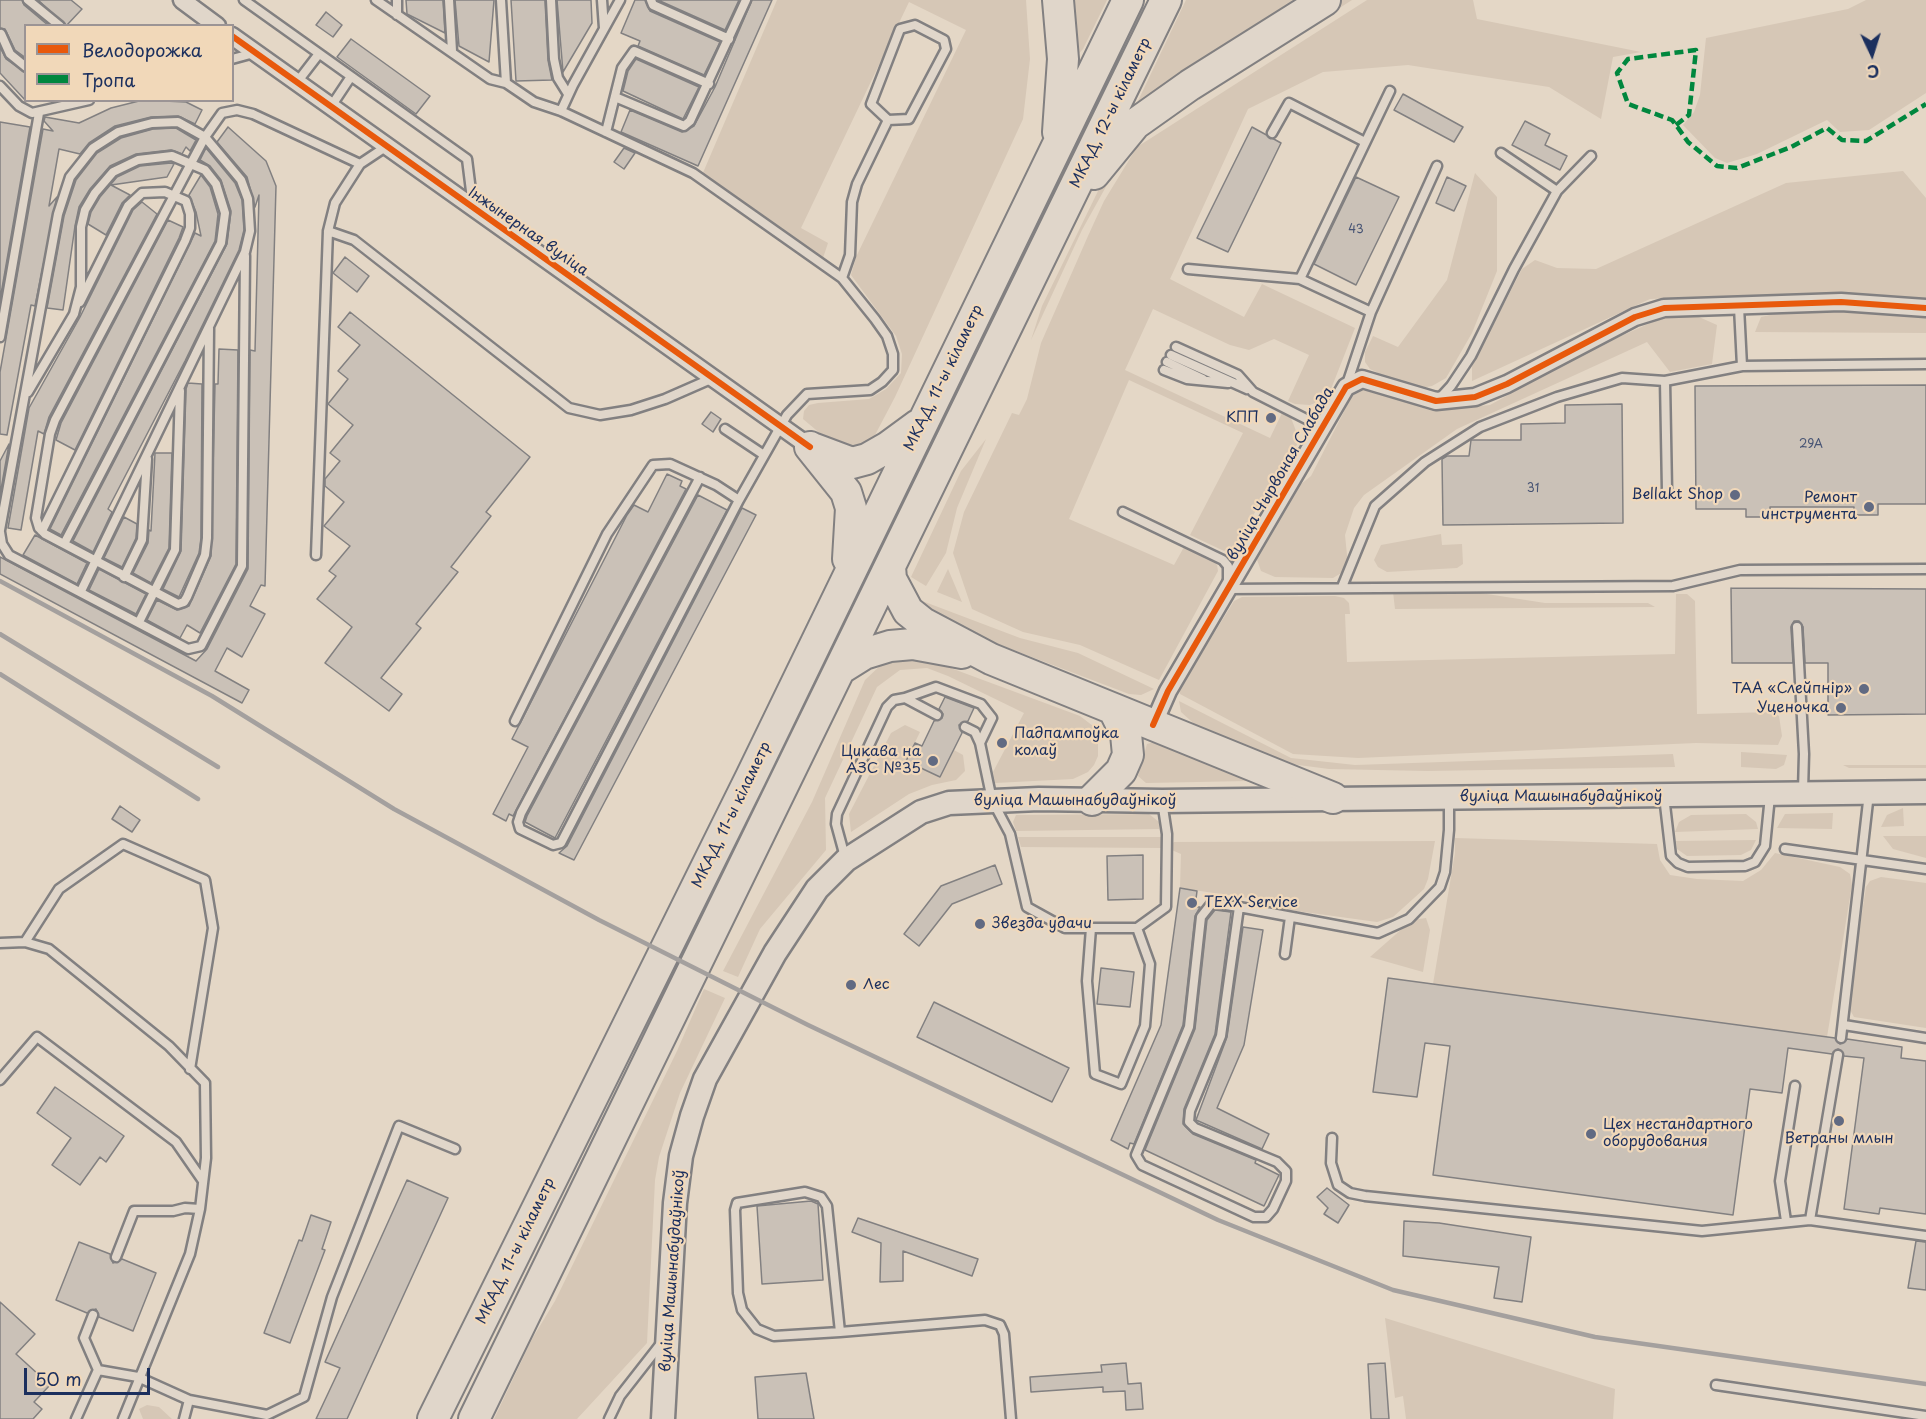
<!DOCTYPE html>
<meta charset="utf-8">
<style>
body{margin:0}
#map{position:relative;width:1926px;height:1419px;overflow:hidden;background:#e4d7c6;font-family:"Playpen Sans",sans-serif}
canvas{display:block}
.legend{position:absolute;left:24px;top:24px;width:210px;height:78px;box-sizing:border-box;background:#f1d8b9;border:2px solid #9b9495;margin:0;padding:8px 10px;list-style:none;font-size:18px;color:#1b2f5e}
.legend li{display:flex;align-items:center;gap:12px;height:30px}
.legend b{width:30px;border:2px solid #9b9495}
.north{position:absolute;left:1842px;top:24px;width:60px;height:60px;-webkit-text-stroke:4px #f1d8b9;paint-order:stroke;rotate:176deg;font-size:16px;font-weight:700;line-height:24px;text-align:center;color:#1b2f5e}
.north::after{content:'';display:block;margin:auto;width:21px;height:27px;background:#1b2f5e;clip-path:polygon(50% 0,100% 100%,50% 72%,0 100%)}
.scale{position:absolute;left:24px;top:1368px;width:126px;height:27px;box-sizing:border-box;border:3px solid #1b2f5e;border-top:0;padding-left:8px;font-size:18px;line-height:21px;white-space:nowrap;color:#1b2f5e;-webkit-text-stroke:4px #f1d8b9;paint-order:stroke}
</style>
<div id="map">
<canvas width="1926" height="1419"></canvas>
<ul class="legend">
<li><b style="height:8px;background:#e8590c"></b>Велодорожка</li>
<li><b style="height:8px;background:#00873e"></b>Тропа</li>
</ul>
<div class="north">С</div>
<div class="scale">50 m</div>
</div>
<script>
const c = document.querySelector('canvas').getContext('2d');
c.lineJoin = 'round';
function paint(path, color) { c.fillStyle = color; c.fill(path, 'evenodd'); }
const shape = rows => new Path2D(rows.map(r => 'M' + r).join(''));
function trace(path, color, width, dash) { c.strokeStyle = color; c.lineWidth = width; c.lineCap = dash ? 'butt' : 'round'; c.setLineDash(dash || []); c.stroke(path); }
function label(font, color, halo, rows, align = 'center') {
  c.font = font + ' "Playpen Sans",sans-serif'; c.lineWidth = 4.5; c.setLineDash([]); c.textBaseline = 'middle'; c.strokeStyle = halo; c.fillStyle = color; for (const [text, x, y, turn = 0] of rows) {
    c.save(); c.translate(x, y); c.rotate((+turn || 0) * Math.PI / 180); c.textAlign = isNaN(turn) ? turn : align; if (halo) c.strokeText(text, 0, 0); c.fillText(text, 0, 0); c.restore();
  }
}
paint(shape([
 [777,0,1026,0,1030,59,1023,119,895,397,865,454,834,445,803,419,804,411,809,405,818,403,869,399,886,389,901,373,902,354,896,336,851,275,856,257,966,30,909,2,801,228,828,243,823,258,702,175],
 [1065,0,1107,0,1083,49,1070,64],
 [1186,0,1299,0,1141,105,1137,103],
 [1340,0,1352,0,1142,134,1129,145,1082,230,1031,340,1042,306,1117,152,1147,123],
 [1367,0,1473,0,1477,19,1641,52,1613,57,1601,119,1549,87,1408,65,1323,72,1248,109,1170,279,1244,317,1262,284,1355,328,1331,389,1320,401,1310,405,1295,404,1288,401,1309,355,1274,339,1249,350,1230,345,1153,309,1125,370,1270,438,1282,413,1291,418,1298,436,1298,443,1234,546,1224,551,1190,535,1243,433,1129,380,1069,519,1174,565,1184,547,1213,560,1217,565,1218,571,1159,680,1080,645,1023,632,972,609,953,553,964,512,1012,413,1019,415,1027,399,1041,343,1088,236,1104,201,1137,147],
 [1866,0,1926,0,1926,93,1869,130,1840,132,1827,120,1757,154,1727,163,1715,158,1683,125,1694,112,1700,95,1706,38,1848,9],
 [1903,171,1926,198,1926,299,1803,294,1650,299,1472,381,1472,366,1522,269,1535,260,1557,268,1596,269,1786,183],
 [1475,173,1497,197,1497,271,1472,333,1446,378,1432,386,1421,388,1384,376,1370,369,1365,362,1365,352,1373,336,1398,347,1447,280],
 [1830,308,1926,315,1926,333,1755,332,1761,317,1783,312],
 [1690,313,1717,325,1712,364,1670,372,1647,342,1457,429,1364,495,1354,508,1345,535,1348,565,1343,572,1333,578,1275,577,1261,571,1255,554,1290,493,1311,476,1352,396,1363,387,1432,411,1490,405,1588,351,1659,319],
 [986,439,957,508,946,553,926,586,911,577,961,471],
 [1441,534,1442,545,1462,544,1463,564,1457,568,1387,572,1378,567,1374,560,1381,545],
 [948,569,962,602,937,592],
 [1393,592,1474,592,1545,603,1648,603,1655,607,1395,609],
 [1676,594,1687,594,1695,601,1697,714,1773,712,1779,716,1782,736,1778,745,1696,743,1358,758,1293,754,1180,694,1179,690,1234,601,1242,597,1335,596,1344,598,1349,603,1350,614,1345,614,1347,662,1675,654],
 [909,596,1020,638,1078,653,1154,689,1141,695,1129,694,937,621],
 [904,655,921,657,1080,716,1093,726,1098,734,1098,756,1094,765,1088,772,1073,779,995,783,993,772,1024,713,948,676,927,668,900,670,877,687,825,798,826,850,760,929,738,977,723,971,812,802,865,680,883,663],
 [1179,701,1291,758,1355,765,1673,754,1675,767,1427,771,1329,769,1283,763,1200,729,1181,712],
 [905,725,920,732,906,761,940,777,954,750,963,755,965,771,956,780,932,785,909,794,851,832,849,814,891,733],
 [1154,742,1155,742,1248,781,1146,783,1138,776,1147,744],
 [1741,752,1787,755,1784,765,1776,769,1741,767],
 [1843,765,1926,765,1926,768,1849,768],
 [1903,808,1904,826,1881,827,1887,815],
 [1833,813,1832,829,1777,828,1785,814],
 [1149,814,1159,822,1159,829,1016,831,1013,822,1016,815],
 [1746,814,1756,822,1758,829,1675,832,1679,822,1691,815],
 [1883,836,1926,836,1926,858,1893,849],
 [1018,837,1161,837,1162,848,1021,847],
 [1455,838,1657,844,1660,860,1670,875,1697,879,1743,881,1761,870,1775,853,1840,867,1850,874,1852,885,1827,1037,1433,984,1455,853],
 [1756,840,1751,850,1741,855,1687,856,1677,849,1676,841],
 [1435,841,1428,879,1424,889,1393,917,1377,922,1275,908,1275,902,1180,888,1181,854,1167,848,1174,842],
 [1881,877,1926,883,1926,1028,1854,1017,1848,1006,1866,887,1870,881],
 [1426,918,1430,930,1423,972,1370,957,1412,920],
 [704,989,725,998,680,1093,659,1157,655,1180,647,1343,577,1419,494,1419,532,1339,555,1301,677,1051],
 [1385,1318,1615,1389,1613,1419,1406,1419,1403,1396,1395,1398],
 [147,1405,159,1407,172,1419,143,1419,139,1409]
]), '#d6c7b6');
const building = shape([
 [0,0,22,0,24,5,49,26,26,26,26,58,15,50,5,29,0,28,0,0],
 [38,0,71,0,82,9,66,26,38,0],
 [406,0,443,0,445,33,407,14,406,0],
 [455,0,494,0,489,62,459,46,455,0],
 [511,0,545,0,548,60,552,80,516,81,511,0],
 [557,0,591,0,592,23,563,72,557,0],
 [635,0,645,0,650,11,720,42,704,75,638,46,640,41,621,33,635,0],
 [658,0,739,0,725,30,658,0],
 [752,0,772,0,698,166,621,132,630,110,682,132,694,126,715,87,752,0],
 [326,12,342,25,333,37,316,25,326,12],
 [351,39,430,96,416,114,337,57,351,39],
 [0,47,6,59,26,73,26,101,0,73,0,47],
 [636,59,699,87,683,119,623,91,628,71,636,59],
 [1403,94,1463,127,1454,142,1394,110,1403,94],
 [143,100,186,102,202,110,195,124,178,116,151,117,115,126,89,143,80,154,59,149,49,206,57,197,35,306,31,305,7,435,0,434,0,372,43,129,53,131,44,121,45,117,79,123,111,108,143,100],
 [1525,121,1550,134,1545,145,1567,156,1560,170,1512,145,1525,121],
 [0,122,30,127,0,300,0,122],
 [228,127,266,161,276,186,265,586,261,585,250,606,265,614,242,657,227,648,215,671,249,690,242,703,0,574,0,557,196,661,207,649,248,569,250,350,255,351,259,195,255,207,247,177,217,142,228,127],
 [1252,127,1281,143,1228,252,1197,238,1252,127],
 [176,128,196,140,190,151,186,147,182,154,171,150,136,154,110,166,90,189,79,207,75,226,63,310,47,308,64,216,76,180,97,153,121,138,153,129,176,128],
 [206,148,235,183,242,200,244,230,239,250,185,361,108,509,112,512,93,552,73,541,227,244,231,211,221,180,210,166,200,160,206,148],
 [624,148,635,153,624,169,614,162,624,148],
 [171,163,174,164,167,177,111,185,130,195,122,203,106,235,88,224,91,212,100,197,117,177,140,166,171,163],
 [201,175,210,187,218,214,215,241,61,535,50,529,195,233,201,236,196,212,189,195,201,175],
 [1356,177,1399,197,1356,285,1314,264,1356,177],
 [1447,177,1466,186,1454,211,1436,203,1447,177],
 [142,202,157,214,49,417,44,434,38,431,21,530,8,528,29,408,80,317,133,210,142,202],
 [168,220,183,227,179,238,75,450,56,440,61,423,168,220],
 [345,257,369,276,357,292,333,273,345,257],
 [350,312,530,457,486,512,491,516,451,567,458,572,416,624,421,628,381,678,402,694,389,711,325,663,352,627,317,599,336,576,329,571,350,546,324,526,344,502,325,486,325,479,340,461,330,453,353,425,328,404,348,379,338,371,360,345,338,327,350,312],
 [219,349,238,350,236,564,200,633,187,625,180,638,147,620,157,600,177,610,189,606,211,556,215,384,218,384,219,349],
 [188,383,202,384,201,538,199,553,179,597,163,589,181,551,186,389,188,383],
 [1926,385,1926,504,1878,504,1878,515,1854,515,1854,507,1770,507,1770,517,1746,517,1746,509,1696,509,1695,386,1926,385],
 [1622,404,1623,523,1443,525,1442,459,1447,456,1469,456,1471,440,1521,440,1521,424,1565,423,1565,405,1622,404],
 [711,412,721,419,713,432,702,424,711,412],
 [9,444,0,495,0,461,9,444],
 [155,453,172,453,169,548,151,583,133,573,148,543,149,530,151,531,155,453],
 [667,474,682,481,680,486,686,489,513,816,509,814,506,821,493,814,528,747,512,739,627,515,634,505,648,512,667,474],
 [698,495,727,510,555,838,525,822,527,816,698,495],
 [742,508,756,515,574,860,559,853,567,846,742,508],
 [124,517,137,524,136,538,122,567,104,558,124,517],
 [35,535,87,563,77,584,23,555,35,535],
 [99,569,146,594,136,614,89,590,99,569],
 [1731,588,1926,589,1926,714,1828,715,1828,663,1805,663,1803,627,1799,621,1794,621,1791,627,1793,663,1732,663,1731,588],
 [945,697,974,708,968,721,959,725,962,733,940,777,906,761,915,743,922,746,934,721,942,718,943,714,939,709,945,697],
 [120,806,140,820,132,832,112,819,120,806],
 [1143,855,1143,899,1108,900,1107,856,1143,855],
 [995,865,1002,884,952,904,919,946,904,934,941,886,995,865],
 [1180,888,1197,891,1195,907,1200,907,1195,916,1183,1025,1134,1144,1130,1143,1128,1149,1111,1140,1161,1025,1180,888],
 [1215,910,1231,912,1215,1034,1184,1109,1183,1124,1193,1134,1256,1160,1255,1163,1279,1175,1264,1206,1145,1150,1195,1029,1207,920,1215,910],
 [1243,927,1263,930,1244,1045,1217,1108,1269,1134,1262,1149,1196,1120,1227,1037,1243,927],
 [1101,968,1134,972,1130,1007,1097,1004,1101,968],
 [1388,978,1835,1038,1840,1044,1847,1039,1902,1047,1901,1058,1926,1061,1926,1214,1880,1208,1879,1214,1844,1209,1864,1058,1844,1056,1838,1049,1832,1054,1788,1048,1782,1093,1750,1089,1733,1215,1433,1175,1450,1046,1425,1043,1417,1097,1373,1092,1388,978],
 [934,1002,1069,1068,1052,1102,917,1037,934,1002],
 [55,1087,124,1136,106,1162,100,1157,80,1185,52,1165,71,1138,37,1113,55,1087],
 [407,1180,448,1198,347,1419,316,1419,340,1368,325,1362,407,1180],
 [1327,1188,1349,1205,1338,1223,1324,1214,1328,1208,1317,1197,1327,1188],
 [811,1201,818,1204,823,1280,762,1284,757,1206,811,1201],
 [311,1215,331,1222,322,1249,325,1250,290,1343,264,1333,299,1240,302,1241,311,1215],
 [858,1218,978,1259,972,1276,903,1251,903,1281,880,1282,881,1243,852,1232,858,1218],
 [1404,1221,1439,1223,1531,1237,1522,1302,1494,1298,1499,1267,1403,1256,1404,1221],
 [1916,1241,1926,1242,1926,1290,1908,1288,1916,1241],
 [79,1242,110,1254,113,1263,122,1259,156,1273,133,1331,99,1317,96,1309,87,1313,56,1300,79,1242],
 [0,1302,35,1334,16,1354,50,1385,34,1402,42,1409,33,1419,0,1419,0,1302],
 [1126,1363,1128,1384,1141,1383,1143,1409,1126,1410,1125,1391,1103,1392,1103,1387,1031,1392,1030,1377,1102,1372,1101,1365,1126,1363],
 [1385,1363,1389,1419,1371,1419,1368,1364,1385,1363],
 [806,1373,814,1419,758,1419,755,1377,806,1373]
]);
paint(building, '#cac1b7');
trace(building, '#828081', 1.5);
const lane = shape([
 [28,0,60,26],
 [244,0,467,159,473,207],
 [376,0,490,79,506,83,534,102,561,111,693,173,842,278,875,319,887,336,893,354,893,370,882,382,870,390,807,394,787,415,739,500,561,843,553,845,520,829,518,822,521,813,700,477],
 [397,0,397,15],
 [449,0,452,51],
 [501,0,506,83],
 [551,0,554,59,558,78,568,94],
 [602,0,604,28],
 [651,0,653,5,729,39],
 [1,34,10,54,26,67],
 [232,59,254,53],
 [298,81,318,55],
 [0,86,19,106,32,113,89,100],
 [615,97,684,126,690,121,746,0],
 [332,105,350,78],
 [561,111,573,85,620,0],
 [606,132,622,68,634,51,709,84],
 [1272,133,1289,103,1365,142],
 [1501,153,1557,191],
 [328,231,354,240,569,408,600,415,631,410,665,399,713,378],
 [1188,269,1300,279],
 [842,278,850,255,852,202,857,184,888,120,909,119,946,49,944,40,915,25,900,29,871,104,888,120],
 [1739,307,1742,366],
 [1371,312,1437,166],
 [0,337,39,113],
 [1176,347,1238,375,1253,392,1324,428],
 [1171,355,1247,389],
 [1167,362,1203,379],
 [1164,370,1187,379,1228,383],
 [1665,381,1667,490],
 [1346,387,1371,312,1300,279,1390,91],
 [28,392,74,314,81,287,81,227,85,210,95,193,113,172,138,160,172,156,205,170,216,184,225,213,221,243,64,544],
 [1439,399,1451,386,1471,356,1514,269,1557,191,1591,156],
 [725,429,764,455],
 [1123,512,1223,560,1228,566,1228,589,1673,586,1740,570,1926,569],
 [0,530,58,214,70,177,93,148,118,132,152,123,178,122,205,137,55,420,50,434,36,518,39,528,45,534,178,604,184,602,187,597,205,555,207,538,209,328],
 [42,531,185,241,190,228,190,214,186,201,165,192,142,193,128,206,80,302],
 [0,532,2,544,9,555,188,649,201,646,242,566,245,256],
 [316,555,328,231,335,203,360,164],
 [124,577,142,540,147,459],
 [1342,587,1375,506,1425,462,1480,427,1557,397,1622,378,1665,381,1742,366,1926,364],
 [81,591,245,252,250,231,248,199,241,180,205,137,222,113,237,110,253,114,360,164,387,146],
 [139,622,175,550,180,391],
 [1797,627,1804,754,1803,791],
 [905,698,936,687,981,704,992,718,980,743],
 [515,721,607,534,653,465,670,464,716,485,739,500],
 [965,727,975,732,980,743,992,800,1010,834,1027,907,1065,928,1137,928,1166,907,1167,834,1162,801],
 [1664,796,1671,856,1678,863,1688,867,1745,866,1755,862,1765,846,1770,796],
 [1785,849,1926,869],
 [845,857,836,824,837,814,887,707,894,700,905,698,937,715],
 [1239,907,1221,1036,1190,1111,1189,1122,1195,1128,1277,1162,1286,1171,1286,1181,1273,1209,1266,1217,1254,1217,1142,1165,1136,1155,1189,1027,1201,917,1212,903,1239,907,1378,933,1409,919,1440,887,1445,872,1449,830,1449,800],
 [1091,928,1087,981,1095,1074,1121,1084,1145,1026,1150,964,1137,928],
 [25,942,59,889,123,844,205,880,213,928,190,1069],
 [0,943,25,942,49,949,169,1046,205,1083,206,1158,200,1209,190,1254,123,1419],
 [1285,954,1290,917],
 [1844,1025,1926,1038],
 [1841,1038,1869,793],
 [0,1080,37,1037,176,1142,203,1181],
 [1332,1138,1331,1163,1338,1185,1350,1193,1365,1196,1702,1231,1810,1220,1926,1236],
 [1810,1220,1838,1055],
 [1786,1221,1780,1181,1795,1086],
 [116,1257,134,1211,173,1211,185,1208,200,1209],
 [93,1315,84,1338,98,1370,138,1377,189,1400,267,1415,304,1397,332,1297,399,1126,455,1149],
 [840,1332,827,1206,821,1197,805,1192,737,1203,735,1210,738,1293,742,1310,757,1329,774,1336,840,1332,985,1320,1000,1325,1004,1334,1011,1419],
 [1716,1385,1926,1416],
 [76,1419,98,1370],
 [184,1419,189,1400],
 [609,1419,620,1396,663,1341]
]);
const street = shape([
 [182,0,217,26],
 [232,36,810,447],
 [1153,725,1168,691,1346,387,1362,379,1436,401,1475,397,1507,384,1635,317,1664,308,1841,302,1926,308]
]);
const secondary = shape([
 [663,1419,675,1203,681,1156,692,1116,705,1079,775,953,817,889,846,860,921,812,949,803,1039,799,1162,801,1926,792]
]);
const highway = shape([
 [1058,0,1063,59,1058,132],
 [1094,174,1135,124,1190,85,1325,0],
 [810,447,846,492,851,508,848,559],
 [812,448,852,463,867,459,888,447,918,425],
 [890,567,891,579,908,611,923,623,991,659,1333,798],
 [840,669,864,654,890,646,913,644,962,653],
 [1092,800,1121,771,1128,755,1126,734,1114,710],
 [433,1419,751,777,1128,0],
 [474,1419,1166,0]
]);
trace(lane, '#828081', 13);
trace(street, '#828081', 21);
trace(secondary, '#828081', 27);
trace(highway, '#828081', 34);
trace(lane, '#e0d6ca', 8);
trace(street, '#e0d6ca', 16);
trace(secondary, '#e0d6ca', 22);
trace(highway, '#e0d6ca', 30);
trace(shape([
 [0,581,212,696,394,809,599,920,808,1025,1218,1220,1393,1290,1595,1337,1926,1384],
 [0,634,218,767],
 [0,674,198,799]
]), '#a4a09e', 4.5);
trace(shape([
 [1676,125,1689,115,1696,50,1628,59,1617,73,1628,104,1672,120,1676,125,1688,142,1717,166,1737,168,1791,147,1827,128,1842,140,1866,141,1926,104]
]), '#00873e', 4.5, [9, 4.5]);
trace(shape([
 [232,36,810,447],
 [1153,725,1168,691,1346,387,1362,379,1436,401,1475,397,1507,384,1635,317,1664,308,1841,302,1926,308]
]), '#e8590c', 6);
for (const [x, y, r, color] of [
 [1271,418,6,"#616a82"],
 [1735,495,6,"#616a82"],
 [1869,507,6,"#616a82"],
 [1864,689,6,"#616a82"],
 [1841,708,6,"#616a82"],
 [1002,743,6,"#616a82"],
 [933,761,6,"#616a82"],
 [1192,903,6,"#616a82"],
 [980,924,6,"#616a82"],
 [851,985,6,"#616a82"],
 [1839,1121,6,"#616a82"],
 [1591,1134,6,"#616a82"]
]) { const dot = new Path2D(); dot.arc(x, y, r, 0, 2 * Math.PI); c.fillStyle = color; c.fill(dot); trace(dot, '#f1d8b9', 2); }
label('12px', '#475474', null, [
 ["43",1356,230],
 ["29А",1811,445],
 ["31",1533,489]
]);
label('15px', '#1b2f5e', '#f1d8b9', [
 ["МКАД, 12-ы кіламетр",1111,113,-64],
 ["Інжынерная вуліца",528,232,35],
 ["МКАД, 11-ы кіламетр",944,378,-64],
 ["вуліца Чырвоная Слабада",1281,474,-60],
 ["вуліца Машынабудаўнікоў",1561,797],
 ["вуліца Машынабудаўнікоў",1075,801],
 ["МКАД, 11-ы кіламетр",732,815,-64],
 ["МКАД, 11-ы кіламетр",516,1251,-64],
 ["вуліца Машынабудаўнікоў",673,1271,-86]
]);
label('15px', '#1b2f5e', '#f1d8b9', [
 ["КПП",1259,418],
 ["Bellakt Shop",1723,495],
 ["Ремонт",1857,498],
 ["инструмента",1857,515],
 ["ТАА «Слейпнір»",1852,689],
 ["Уценочка",1829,708],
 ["Падпампоўка",1014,734,"left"],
 ["колаў",1014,751,"left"],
 ["Цикава на",921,752],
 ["АЗС №35",921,769],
 ["TEXX Service",1204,903,"left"],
 ["Звезда удачи",992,924,"left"],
 ["Лес",863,985,"left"],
 ["Цех нестандартного",1603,1125,"left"],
 ["оборудования",1603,1142,"left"],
 ["Ветраны млын",1839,1139,"center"]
], 'right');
</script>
